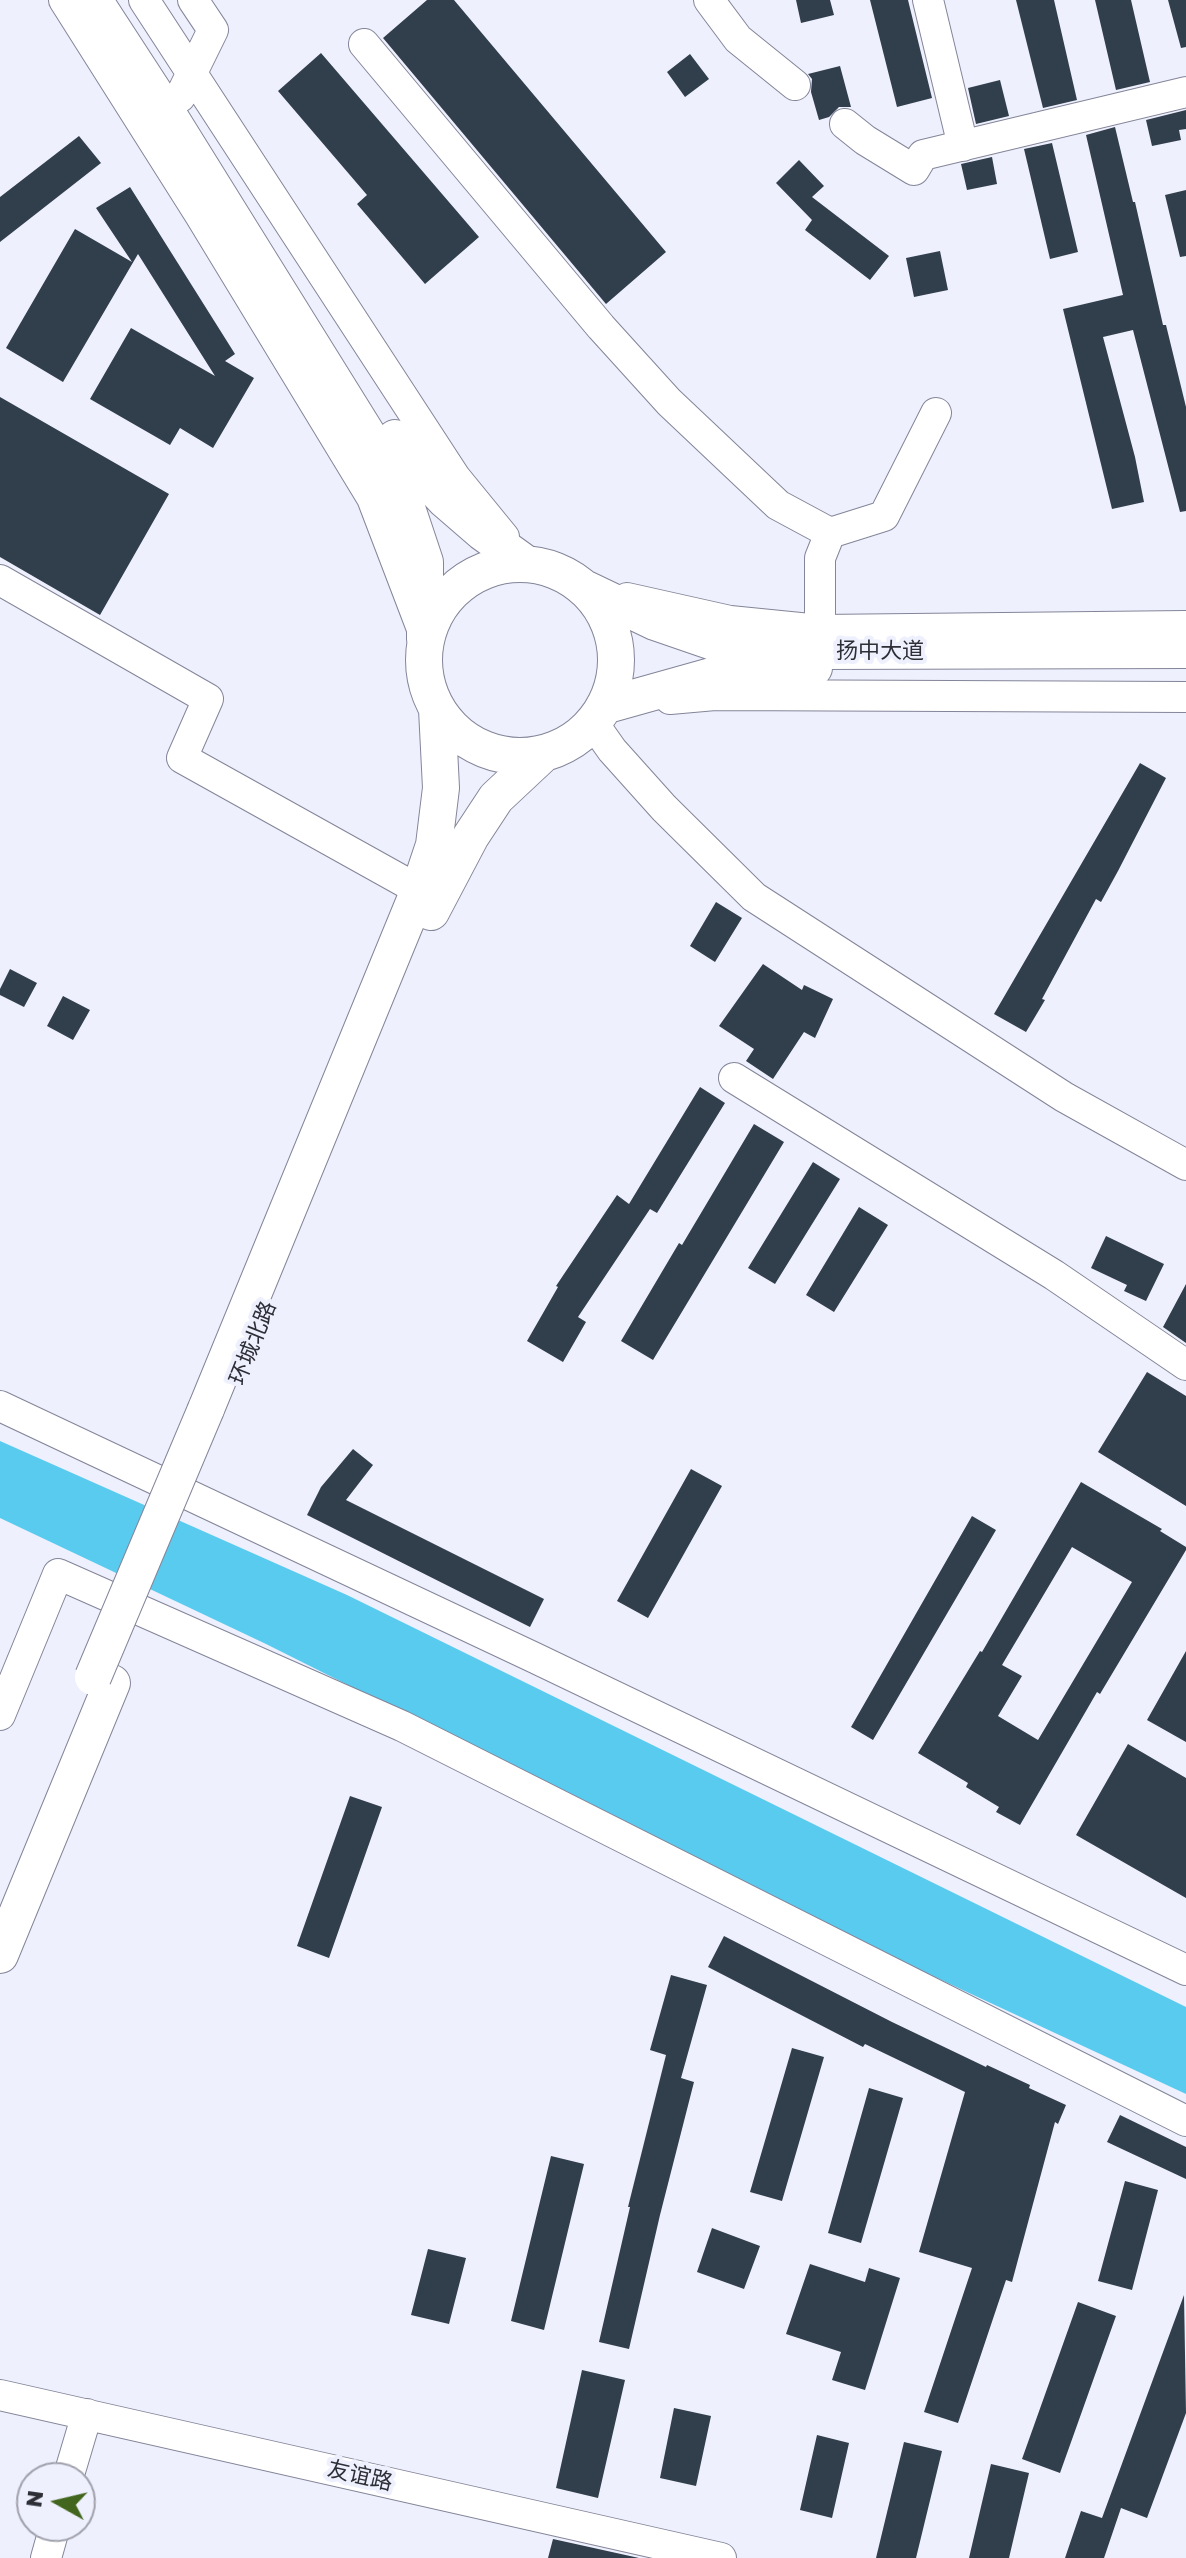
<!DOCTYPE html>
<meta charset="utf-8">
<style>
body{margin:0}
#map{position:relative;width:1186px;height:2558px;overflow:hidden;background:#eef0fd;font-family:"Golos Text",sans-serif}
canvas{display:block}
.north{position:absolute;left:16px;top:2462px;width:80px;height:80px;box-sizing:border-box;background:#eef0fd;border:2px solid #a1a2ad;border-radius:50%;rotate:278deg;font-size:22px;font-weight:700;line-height:32px;text-align:center;color:#2d2e36}
.north::after{content:'';display:block;margin:auto;width:28px;height:36px;background:#43661e;clip-path:polygon(50% 0,100% 100%,50% 72%,0 100%)}
</style>
<div id="map">
<canvas width="1186" height="2558"></canvas>
<div class="north">N</div>
</div>
<script>
const c = document.querySelector('canvas').getContext('2d');
c.lineJoin = 'round';
function paint(path, color) { c.fillStyle = color; c.fill(path, 'evenodd'); }
const shape = rows => new Path2D(rows.map(r => 'M' + r).join(''));
function trace(path, color, width, dash) { c.strokeStyle = color; c.lineWidth = width; c.lineCap = dash ? 'butt' : 'round'; c.setLineDash(dash || []); c.stroke(path); }
function label(font, color, halo, rows, align = 'center') {
  c.font = font + ' "Golos Text","Noto Sans SC",sans-serif'; c.lineWidth = 8; c.setLineDash([]); c.textBaseline = 'middle'; c.strokeStyle = halo; c.fillStyle = color; for (const [text, x, y, turn = 0] of rows) {
    c.save(); c.translate(x, y); c.rotate((+turn || 0) * Math.PI / 180); c.textAlign = isNaN(turn) ? turn : align; if (halo) c.strokeText(text, 0, 0); c.fillText(text, 0, 0); c.restore();
  }
}
paint(shape([
 [0,1441,347,1595,1186,2007,1186,2094,881,1952,266,1644,0,1518]
]), '#59cbef');
paint(shape([
 [427,0,454,0,666,252,606,304,383,38],
 [796,0,830,0,834,15,801,23],
 [870,0,908,0,932,98,897,107],
 [1016,0,1054,0,1077,100,1043,108],
 [1095,0,1131,0,1150,82,1116,90],
 [1168,0,1186,0,1186,47,1181,48],
 [321,53,479,237,425,284,357,204,367,195,278,91],
 [690,54,709,79,685,97,667,72],
 [840,66,851,107,839,107,829,117,819,120,811,92,812,79,808,74],
 [1000,80,1009,116,976,124,968,88],
 [1186,110,1186,129,1179,130,1181,140,1152,146,1146,120],
 [1115,127,1133,202,1135,202,1163,325,1166,325,1186,407,1186,511,1180,512,1133,330,1103,337,1135,457,1144,502,1112,509,1063,309,1123,295,1086,135],
 [79,136,101,163,0,242,0,197],
 [1052,143,1078,252,1050,259,1024,149],
 [992,157,997,184,967,190,961,164],
 [799,160,824,186,812,197,889,256,870,280,805,230,812,220,776,183],
 [130,187,235,354,225,361,254,378,213,448,180,428,170,445,90,399,131,328,215,376,138,254,63,382,6,348,75,229,132,262,96,208],
 [1186,190,1186,256,1180,257,1165,195],
 [940,251,948,290,914,297,906,258],
 [0,397,169,494,100,615,0,557],
 [1140,763,1166,778,1118,871,1101,902,1096,899,1042,999,1045,1000,1026,1032,994,1014],
 [716,902,742,918,715,962,690,946],
 [763,964,802,990,804,985,833,999,815,1038,804,1032,773,1079,746,1061,754,1049,719,1026],
 [10,969,37,983,24,1007,0,995,0,989],
 [63,996,90,1010,73,1040,47,1026],
 [700,1087,725,1103,657,1213,650,1209,578,1317,586,1322,563,1362,527,1341,558,1287,556,1286,617,1195,629,1204],
 [754,1124,784,1142,653,1360,621,1341,679,1243,682,1245],
 [813,1162,840,1179,775,1284,748,1268],
 [859,1207,888,1225,834,1312,806,1295],
 [1106,1236,1164,1264,1146,1301,1124,1291,1127,1285,1091,1268],
 [1186,1284,1186,1343,1163,1327],
 [1147,1372,1186,1396,1186,1506,1098,1452],
 [353,1449,373,1465,346,1500,544,1599,530,1627,307,1515,321,1487],
 [691,1469,722,1486,648,1618,617,1601],
 [1081,1482,1162,1529,1160,1531,1186,1547,1186,1550,1100,1694,1097,1692,1020,1825,996,1812,999,1807,966,1787,968,1783,918,1753,980,1651,982,1652],
 [1072,1547,1132,1582,1038,1740,998,1716,1022,1676,1002,1665],
 [972,1516,996,1530,873,1740,851,1727],
 [1186,1651,1186,1742,1147,1720],
 [1128,1744,1186,1778,1186,1898,1076,1835],
 [350,1796,382,1807,329,1958,297,1946],
 [724,1936,892,2022,986,2067,987,2065,1030,2085,1029,2088,1066,2105,1058,2124,1055,2122,1012,2282,1006,2280,958,2423,924,2412,972,2268,919,2252,965,2092,865,2044,863,2047,708,1967],
 [671,1975,707,1985,681,2078,694,2082,660,2215,629,2349,599,2342,630,2207,628,2207,666,2055,650,2050],
 [792,2048,824,2057,782,2201,750,2192],
 [869,2088,903,2098,861,2243,828,2233],
 [1120,2115,1186,2147,1186,2179,1107,2142],
 [551,2156,584,2164,544,2330,511,2321],
 [1125,2181,1158,2190,1132,2290,1098,2281],
 [712,2228,760,2246,744,2289,697,2272],
 [428,2249,466,2258,449,2324,411,2315],
 [810,2264,865,2282,869,2268,900,2278,865,2390,832,2380,841,2352,786,2334],
 [1184,2295,1186,2413,1147,2518,1121,2508,1104,2558,1065,2558,1081,2511,1102,2518],
 [1078,2302,1116,2316,1060,2473,1022,2459],
 [582,2370,625,2380,598,2498,556,2488],
 [674,2408,711,2416,696,2486,660,2478],
 [817,2435,849,2443,832,2518,800,2510],
 [904,2442,942,2451,916,2558,876,2558],
 [991,2464,1029,2473,1009,2558,969,2558],
 [553,2539,639,2558,548,2558]
]), '#313e4c');
const minor = shape([
 [64,0,200,215,372,498,422,629],
 [144,0,455,477,504,537],
 [709,0,738,39,795,85],
 [928,0,963,146],
 [364,44,601,327,669,402,778,505,830,533,884,516,936,413],
 [180,97,213,30,193,0],
 [845,124,865,140,914,170,923,155,1186,92],
 [0,580,208,699,182,758,419,890],
 [627,598,730,621,820,630,1186,626],
 [820,649,820,558,830,533],
 [670,699,715,695,1186,697],
 [593,723,612,750,664,808,754,897,1064,1097,1186,1165],
 [734,1078,1054,1275,1186,1365],
 [0,1406,535,1658,1186,1970],
 [0,1715,58,1574,402,1726,1186,2121],
 [0,2395,721,2558],
 [68,2478,87,2414],
 [46,2558,55,2526]
]);
const major = shape([
 [94,0,165,109,400,487,425,562,425,639],
 [395,438,412,465,445,500,482,532,525,563],
 '424 660a96 96 0 1 1 192 0a96 96 0 1 1-192 0Z',
 [586,589,655,622,716,643,820,651,1186,650],
 [604,706,711,676,814,668],
 [431,912,471,836,496,798,543,754],
 [206,1409,419,890,434,845,441,788,437,709],
 [0,1955,112,1683]
]);
trace(minor, '#838599', 32);
trace(major, '#838599', 38);
trace(minor, '#fff', 30);
trace(major, '#fff', 36);
const majorBridge = shape([
 [93,1677,206,1409]
]);
trace(majorBridge, '#838599', 38, []);
trace(majorBridge, '#fff', 36);
label('22px', '#2d2e36', '#eef0fd', [
 ["扬中大道",880,651],
 ["环城北路",253,1343,-68],
 ["友谊路",360,2476,13]
]);
</script>
